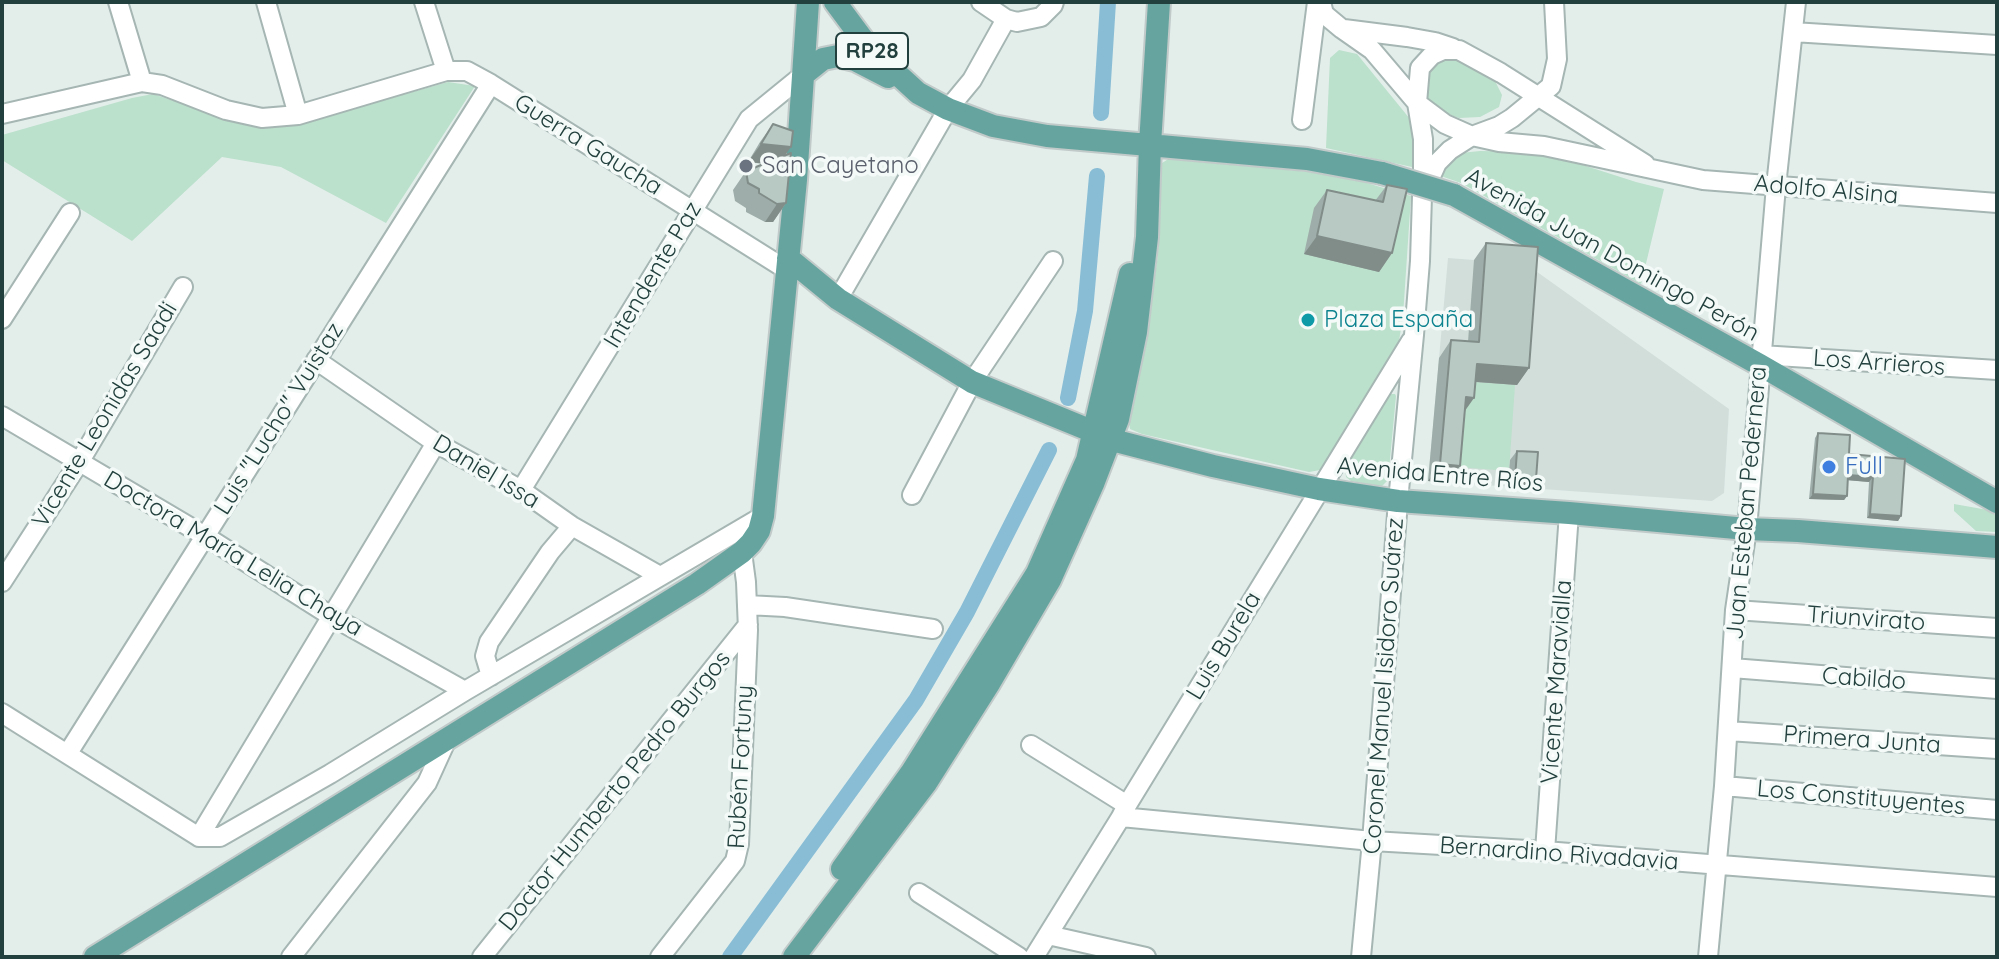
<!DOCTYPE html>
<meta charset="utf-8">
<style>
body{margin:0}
#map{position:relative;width:1999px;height:959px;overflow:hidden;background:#e3eeeb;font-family:Quicksand,sans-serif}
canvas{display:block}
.frame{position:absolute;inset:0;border:4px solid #22403d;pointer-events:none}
</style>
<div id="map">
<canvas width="1999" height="959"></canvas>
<div class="frame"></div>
</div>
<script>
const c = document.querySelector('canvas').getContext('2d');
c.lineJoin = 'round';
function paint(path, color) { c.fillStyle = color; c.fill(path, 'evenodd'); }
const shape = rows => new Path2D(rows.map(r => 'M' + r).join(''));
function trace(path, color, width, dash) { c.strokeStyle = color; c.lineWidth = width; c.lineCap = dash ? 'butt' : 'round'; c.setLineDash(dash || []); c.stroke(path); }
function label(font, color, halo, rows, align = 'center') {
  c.font = font + ' Quicksand,sans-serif'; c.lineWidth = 7; c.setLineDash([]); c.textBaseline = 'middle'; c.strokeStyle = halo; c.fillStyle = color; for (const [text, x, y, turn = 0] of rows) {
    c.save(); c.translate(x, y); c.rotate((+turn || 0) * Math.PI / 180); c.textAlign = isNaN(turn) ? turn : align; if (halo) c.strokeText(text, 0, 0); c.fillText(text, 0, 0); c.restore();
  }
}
paint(shape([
 [1448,258,1526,264,1729,409,1724,493,1712,501,1428,481]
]), '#d1deda');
paint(shape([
 [1339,50,1357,54,1410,119,1414,131,1412,167,1326,148,1330,58],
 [1453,56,1494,79,1502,95,1499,107,1480,117,1459,118,1440,111,1426,96,1428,68,1434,61],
 [448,82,475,86,386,223,281,167,222,157,132,241,2,160,2,135,132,98,153,94,243,124,303,123],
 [1480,151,1535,152,1567,160,1636,182,1664,189,1641,284,1461,183,1438,175,1445,162,1461,153],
 [1170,158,1309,172,1360,181,1411,196,1403,316,1399,341,1365,399,1320,470,1309,472,1142,434,1130,429,1128,417,1146,337,1158,255,1161,167,1162,163],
 [1465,381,1515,385,1509,471,1458,467],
 [1390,394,1395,394,1396,396,1388,480,1382,486,1377,486,1351,481,1346,477,1345,467],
 [1954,504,1988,510,1997,516,1997,532,1976,531,1954,511]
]), '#bbe0cb');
trace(shape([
 [1101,113,1108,2],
 [1068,398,1085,311,1097,176],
 [730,957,916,700,967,612,1049,450]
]), '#89bdd5', 16);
const minor = shape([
 [118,2,142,82],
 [266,2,298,115],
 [424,2,446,71],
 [981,2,1006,19,1017,22,1041,17,1053,5,1054,2],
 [1321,2,1324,14,1342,29,1372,50,1417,103,1445,124,1472,136,1499,142,1544,146,1703,180,1997,203],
 [1344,29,1407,37,1435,42,1453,48],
 [1793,32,1997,45],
 [2,114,142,82,162,85,226,110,262,118,298,115,446,71,467,71,491,84,787,270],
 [1302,120,1317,2],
 [1423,186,1423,139,1417,103,1420,68,1432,55,1443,50,1459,50,1501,73,1645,164],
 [838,299,948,109,972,80,1006,19],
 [2,319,70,213],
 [1761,355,1997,370],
 [316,360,436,443,521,490,572,526,660,576],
 [2,416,205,536,331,616,465,691],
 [521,490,749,119,803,75],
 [912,495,972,382,1053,261],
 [2,582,80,461,183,287],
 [747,605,785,607,933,629],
 [1735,610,1997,628],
 [1732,668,1997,689],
 [491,676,485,656,489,642,550,552,572,526],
 [2,713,199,837],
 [1728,731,1997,749],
 [1031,745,1127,805],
 [68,753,491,84],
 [1724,786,1997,810],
 [1121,817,1372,841,1545,851,1997,887],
 [199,837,220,837,330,774,465,691,763,516],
 [199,837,436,443],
 [1545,851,1569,513],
 [919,893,1019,957],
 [1048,935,1146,957],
 [291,957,427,783,447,739],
 [482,957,748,625],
 [660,957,735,861,739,844,748,630,746,582,742,552],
 [1034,957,1121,817,1127,805,1411,341],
 [1361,957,1372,841,1398,501,1414,335,1420,261,1422,196,1437,163,1450,150,1472,136,1499,126,1512,118,1551,86,1557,59,1554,2],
 [1708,957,1724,786,1735,610,1747,529,1776,186,1796,2]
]);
const major = shape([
 [835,2,870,49,918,93,948,109,993,126,1047,136,1307,159,1382,173],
 [803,75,823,59,838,56,855,60,888,77],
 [1454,195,1760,365,1997,502],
 [788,258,838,299,972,382,1116,441,1213,466,1319,489,1398,501,1569,513,1747,529,1798,531,1997,547],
 [842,869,911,773,1037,573,1087,460,1130,274],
 [95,957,697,584,742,552,751,543,759,531,763,516,796,180,808,2],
 [794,957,926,783,990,682,1050,580,1093,484,1118,419,1136,332,1147,237,1150,144,1159,2]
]);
trace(minor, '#a5b6b3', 22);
trace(major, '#c1cac9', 26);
trace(minor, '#fff', 18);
trace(major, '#66a59f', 22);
const majorBridge = shape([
 [1382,173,1454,195]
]);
trace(majorBridge, '#c1cac9', 26, []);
trace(majorBridge, '#66a59f', 22);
paint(shape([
 [773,124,786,155,786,203,773,222,765,222,746,212,746,208,735,201,733,190,746,171,764,164,748,162,760,142],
 [1387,185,1392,253,1379,272,1304,254,1314,208,1327,190,1375,201],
 [1486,243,1529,368,1517,385,1475,382,1464,412,1460,466,1447,483,1428,481,1439,358,1451,340,1468,342,1474,260],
 [1818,433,1849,454,1905,459,1901,516,1898,521,1867,518,1869,482,1848,480,1847,496,1844,500,1809,499,1815,438],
 [1517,451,1536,479,1529,488,1508,487,1510,460]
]), '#9eada9');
paint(shape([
 [761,144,791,147,778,165,748,162],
 [786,203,773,222,765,222,777,204],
 [1317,236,1392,253,1379,272,1304,254],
 [1477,364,1529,368,1517,385,1465,381],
 [1466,397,1474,398,1462,415],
 [1440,464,1460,466,1447,483,1428,481],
 [1848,475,1873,477,1869,482,1845,480],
 [1515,478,1536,479,1529,488,1508,487],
 [1813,494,1847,496,1844,500,1809,499],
 [1870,514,1901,516,1898,521,1867,518]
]), '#818d89');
const building = shape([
 [773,124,793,131,791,147,761,144,773,124],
 [791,153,786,203,777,204,759,193,759,189,748,183,746,171,791,153],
 [1387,185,1407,189,1392,253,1317,236,1327,190,1383,202,1387,185],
 [1486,243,1538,247,1529,368,1477,364,1474,398,1466,397,1460,466,1440,464,1451,340,1479,342,1486,243],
 [1818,433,1850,435,1849,454,1905,459,1901,516,1870,514,1873,477,1848,475,1847,496,1813,494,1818,433],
 [1517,451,1538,452,1536,479,1515,478,1517,451]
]);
paint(building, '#b8c9c4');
trace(building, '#818d89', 2);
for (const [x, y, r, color] of [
 [746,166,8,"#6b7280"],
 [1308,320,8,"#0f9aa8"],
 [1829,467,8,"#3f7fe0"]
]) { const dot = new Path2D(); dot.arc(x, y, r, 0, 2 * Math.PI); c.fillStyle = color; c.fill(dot); trace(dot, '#f4faf8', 3); }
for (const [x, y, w] of [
 [872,51,72]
]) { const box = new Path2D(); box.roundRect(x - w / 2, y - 18, w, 36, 6); c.fillStyle = '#f4faf8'; c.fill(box); trace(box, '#22403d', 2); }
label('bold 22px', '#22403d', null, [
 ["RP28",872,51]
]);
label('24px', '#22403d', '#f4faf8', [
 ["Guerra Gaucha",588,145,32],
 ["Adolfo Alsina",1826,190,5],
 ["Avenida Juan Domingo Perón",1612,255,29],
 ["Intendente Paz",653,275,-59],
 ["Los Arrieros",1879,363,4],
 ["Vicente Leonidas Saadi",105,415,-59],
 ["Luis \"Lucho\" Vuistaz",279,419,-58],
 ["Daniel Issa",486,472,31],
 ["Avenida Entre Ríos",1440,475,5],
 ["Juan Esteban Pedernera",1747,503,-85],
 ["Doctora María Lelia Chaya",233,554,31],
 ["Triunvirato",1866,619,4],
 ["Luis Burela",1224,646,-59],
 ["Cabildo",1864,679,4],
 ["Vicente Maravialla",1557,682,-86],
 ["Coronel Manuel Isidoro Suárez",1384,686,-86],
 ["Primera Junta",1862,740,4],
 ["Rubén Fortuny",741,767,-87],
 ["Doctor Humberto Pedro Burgos",615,791,-51],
 ["Los Constituyentes",1861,798,5],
 ["Bernardino Rivadavia",1559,854,4]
]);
label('24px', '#5b616d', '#f4faf8', [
 ["San Cayetano",762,166]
], 'left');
label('24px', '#0d838f', '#f4faf8', [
 ["Plaza España",1324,320]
], 'left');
label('24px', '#366cbe', '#f4faf8', [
 ["Full",1845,467]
], 'left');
</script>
